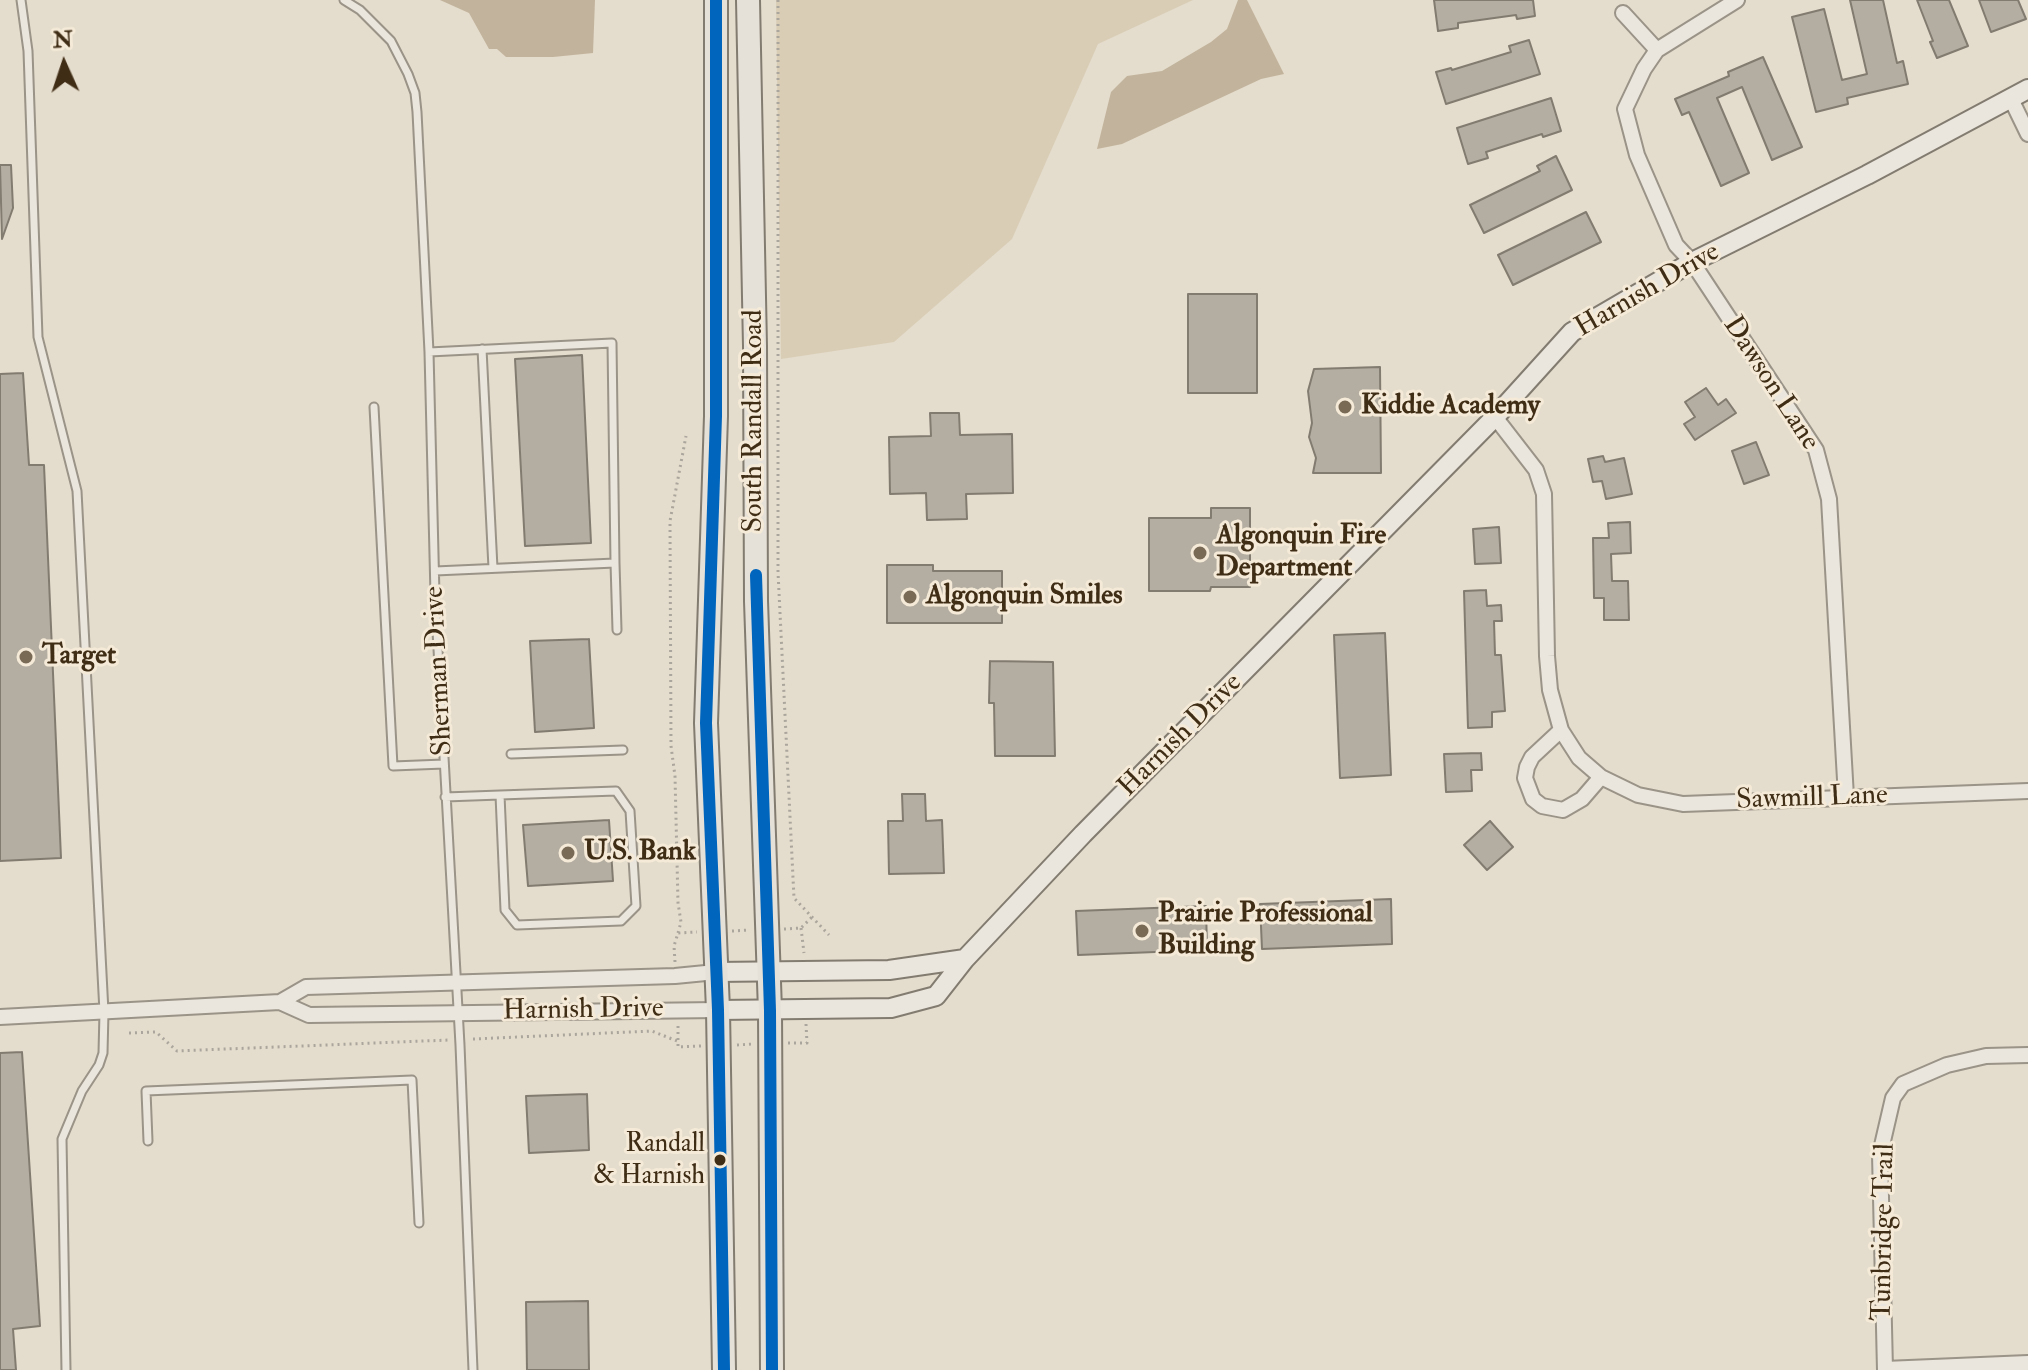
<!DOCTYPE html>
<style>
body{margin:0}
#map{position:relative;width:2028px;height:1370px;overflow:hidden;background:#e4dccc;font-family:"IM FELL Double Pica",serif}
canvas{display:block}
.north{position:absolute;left:24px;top:24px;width:80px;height:80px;-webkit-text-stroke:6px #f4ead7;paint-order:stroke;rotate:357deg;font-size:22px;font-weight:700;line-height:32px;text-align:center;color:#402d16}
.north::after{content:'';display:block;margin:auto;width:28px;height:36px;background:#402d16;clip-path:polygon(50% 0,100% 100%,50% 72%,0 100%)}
</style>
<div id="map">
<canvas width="2028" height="1370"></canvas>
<div class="north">N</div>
</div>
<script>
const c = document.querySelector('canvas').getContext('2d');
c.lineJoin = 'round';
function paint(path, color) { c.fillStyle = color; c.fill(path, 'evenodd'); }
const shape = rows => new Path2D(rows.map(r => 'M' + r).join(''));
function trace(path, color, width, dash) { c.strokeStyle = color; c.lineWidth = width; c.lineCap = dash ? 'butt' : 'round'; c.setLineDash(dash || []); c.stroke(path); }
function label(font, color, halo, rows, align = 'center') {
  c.font = font + ' "IM FELL Double Pica",serif'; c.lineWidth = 6; c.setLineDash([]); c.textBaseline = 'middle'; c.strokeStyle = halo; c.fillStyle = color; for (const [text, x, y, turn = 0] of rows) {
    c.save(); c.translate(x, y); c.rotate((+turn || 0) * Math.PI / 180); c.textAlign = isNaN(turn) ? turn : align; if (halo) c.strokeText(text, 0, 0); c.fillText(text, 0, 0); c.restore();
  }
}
paint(shape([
 [776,0,1193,0,1098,44,1012,239,894,342,781,359]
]), '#d9cdb6');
paint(shape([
 [440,0,595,0,593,53,553,57,506,57,497,49,489,49,469,13],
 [1238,0,1247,0,1284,74,1261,79,1122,144,1097,149,1111,92,1127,76,1162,71,1211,42,1227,29]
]), '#c2b39c');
const building = shape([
 [1434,0,1533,0,1535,16,1517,19,1516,15,1458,23,1458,28,1438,31,1434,0],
 [1850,0,1883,0,1897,63,1903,61,1908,84,1847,98,1848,104,1816,112,1792,17,1824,9,1842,80,1867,74,1850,0],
 [1917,0,1949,0,1968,46,1937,58,1930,42,1933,41,1917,0],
 [1979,0,2018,0,2026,19,1991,32,1979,0],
 [1529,40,1540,74,1446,104,1436,72,1451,68,1452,70,1511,52,1509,46,1529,40],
 [1763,57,1802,147,1772,160,1742,87,1717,98,1749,173,1721,186,1689,112,1682,115,1675,99,1729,76,1728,72,1763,57],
 [1551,98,1561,131,1543,137,1542,134,1486,152,1488,158,1468,164,1457,128,1551,98],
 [1556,156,1572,190,1484,233,1470,205,1540,171,1537,166,1556,156],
 [0,165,11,165,13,208,2,239,0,165],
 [1586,212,1601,242,1513,285,1498,255,1586,212],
 [1188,294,1257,294,1257,393,1188,393,1188,294],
 [582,355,591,543,525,546,515,359,582,355],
 [1380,367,1381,473,1313,473,1316,458,1309,437,1312,423,1308,391,1314,369,1380,367],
 [23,373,29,465,44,465,61,858,0,861,0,374,23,373],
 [1706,388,1718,405,1726,399,1736,413,1695,440,1684,424,1695,417,1685,402,1706,388],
 [930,413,959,413,960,435,1012,434,1013,493,966,494,967,519,927,520,926,493,890,494,889,437,931,436,930,413],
 [1756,442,1769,475,1744,484,1732,451,1756,442],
 [1603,456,1605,462,1624,458,1632,494,1606,499,1602,481,1593,482,1588,459,1603,456],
 [1211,508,1250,508,1250,587,1211,587,1210,591,1149,591,1149,518,1211,518,1211,508],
 [1630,522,1631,553,1611,554,1612,581,1628,581,1629,620,1604,620,1604,598,1594,598,1593,538,1609,538,1608,523,1630,522],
 [1499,527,1501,563,1475,564,1473,529,1499,527],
 [887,565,933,565,933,571,1002,571,1002,623,887,623,887,565],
 [1486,590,1487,606,1501,605,1502,621,1494,621,1495,655,1501,655,1505,711,1492,712,1492,727,1468,728,1464,591,1486,590],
 [1385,633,1391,775,1340,778,1334,635,1385,633],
 [589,639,594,728,535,732,530,641,589,639],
 [990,661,1053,662,1055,756,995,756,994,703,989,703,990,661],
 [1481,753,1482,770,1471,770,1472,791,1446,792,1444,754,1481,753],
 [902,794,925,794,926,821,942,820,944,873,889,874,888,821,903,821,902,794],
 [609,820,613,881,528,886,523,825,609,820],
 [1490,821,1513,847,1487,870,1464,845,1490,821],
 [1391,899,1392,944,1262,949,1260,904,1391,899],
 [1206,906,1207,950,1078,955,1076,911,1206,906],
 [22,1052,40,1326,13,1329,16,1370,0,1370,0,1053,22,1052],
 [587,1094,589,1150,529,1153,526,1096,587,1094],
 [588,1301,589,1370,527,1370,526,1302,588,1301]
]);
paint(building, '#b4ada1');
trace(building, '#827b70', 2);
const lane = shape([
 [21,0,28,51,38,337,77,491,104,1012,103,1053,99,1065,82,1091,62,1139,66,1370],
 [344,0,360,10,391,41,408,74,415,93,417,112,429,352,435,595,460,1045,473,1370],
 [482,349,493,568],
 [429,352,612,343,615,563,435,571],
 [374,407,393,766,444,764],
 [615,563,617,630],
 [511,754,623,750],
 [445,797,500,795,505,910,517,925,621,921,636,906,630,811,616,791,500,795],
 [148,1141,146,1091,412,1080,419,1223]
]);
const street = shape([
 [1737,0,1657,50,1644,69,1625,109,1637,155,1676,245,1692,262,1816,450,1829,499,1846,797],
 [1623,13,1657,50],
 [2011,99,2028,134],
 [1495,417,1536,470,1544,494,1547,656,1550,690,1561,730,1579,758,1601,777,1638,795,1683,804,2028,791],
 [1561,730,1532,757,1527,767,1525,778,1533,799,1542,806,1563,810,1582,799,1601,777],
 [280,1002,306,987,675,976,716,972],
 [0,1017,280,1002,309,1015,718,1010],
 [1885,1369,2028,1363],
 [1885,1370,1880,1154,1893,1098,1903,1084,1947,1065,1986,1056,2028,1055]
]);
const secondary = shape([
 [716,972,889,970,965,959],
 [718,1010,891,1008,936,996,965,959,1083,834,1495,417,1572,332,1692,262,1867,175,2028,89]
]);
const primary = shape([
 [716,0,716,416,706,723,718,1010,724,1370],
 [748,0,755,346,756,601,770,1011,772,1370]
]);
trace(lane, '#9a9387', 11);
trace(street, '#9a9387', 18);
trace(secondary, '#827b70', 22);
trace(primary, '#827b70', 26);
trace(shape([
 [778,0,778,572,794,898,829,935],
 [801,928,804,953],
 [784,929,801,928,812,917],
 [732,931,749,930],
 [678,933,681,922,678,903,675,776,671,746,670,521,686,436],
 [675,962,674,946,678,933,697,932],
 [678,1026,678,1047,701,1046],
 [129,1033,156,1032,177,1051,449,1040],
 [473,1039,652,1031,677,1041],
 [788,1043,807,1043,806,1024],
 [737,1045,753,1044]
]), '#aba69d', 3, [2, 4]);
trace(lane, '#eae5dd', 7);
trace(street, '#eae5dd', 14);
trace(secondary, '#eae5dd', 18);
trace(primary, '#e6e1d8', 22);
trace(shape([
 [716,0,716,416,706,723,718,1010,724,1370],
 [756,575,770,1011,772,1370]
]), '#0065bd', 12);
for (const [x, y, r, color] of [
 [1345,407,8,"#796a56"],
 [1200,553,8,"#796a56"],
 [910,597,8,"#796a56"],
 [26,657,8,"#796a56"],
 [568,853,8,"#796a56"],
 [1142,931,8,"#796a56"],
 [720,1160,7,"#402d16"]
]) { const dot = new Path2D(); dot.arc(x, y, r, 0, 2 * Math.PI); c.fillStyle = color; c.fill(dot); trace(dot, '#f4ead7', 3); }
label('26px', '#402d16', '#f4ead7', [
 ["Randall",705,1145],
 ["& Harnish",705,1177]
], 'right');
label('28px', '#402d16', '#f4ead7', [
 ["Harnish Drive",1648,291,-30],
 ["Dawson Lane",1770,384,57],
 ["South Randall Road",755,421,-90],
 ["Sherman Drive",440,671,-93],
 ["Harnish Drive",1181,736,-45],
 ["Sawmill Lane",1812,799,-2],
 ["Harnish Drive",583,1011,-1],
 ["Tunbridge Trail",1885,1232,-89]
]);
label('bold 28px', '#402d16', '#f4ead7', [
 ["Kiddie Academy",1361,407],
 ["Algonquin Fire",1216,537],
 ["Department",1216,569],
 ["Algonquin Smiles",926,597],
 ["Target",42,657],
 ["U.S. Bank",584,853],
 ["Prairie Professional",1158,915],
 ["Building",1158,947]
], 'left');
</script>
